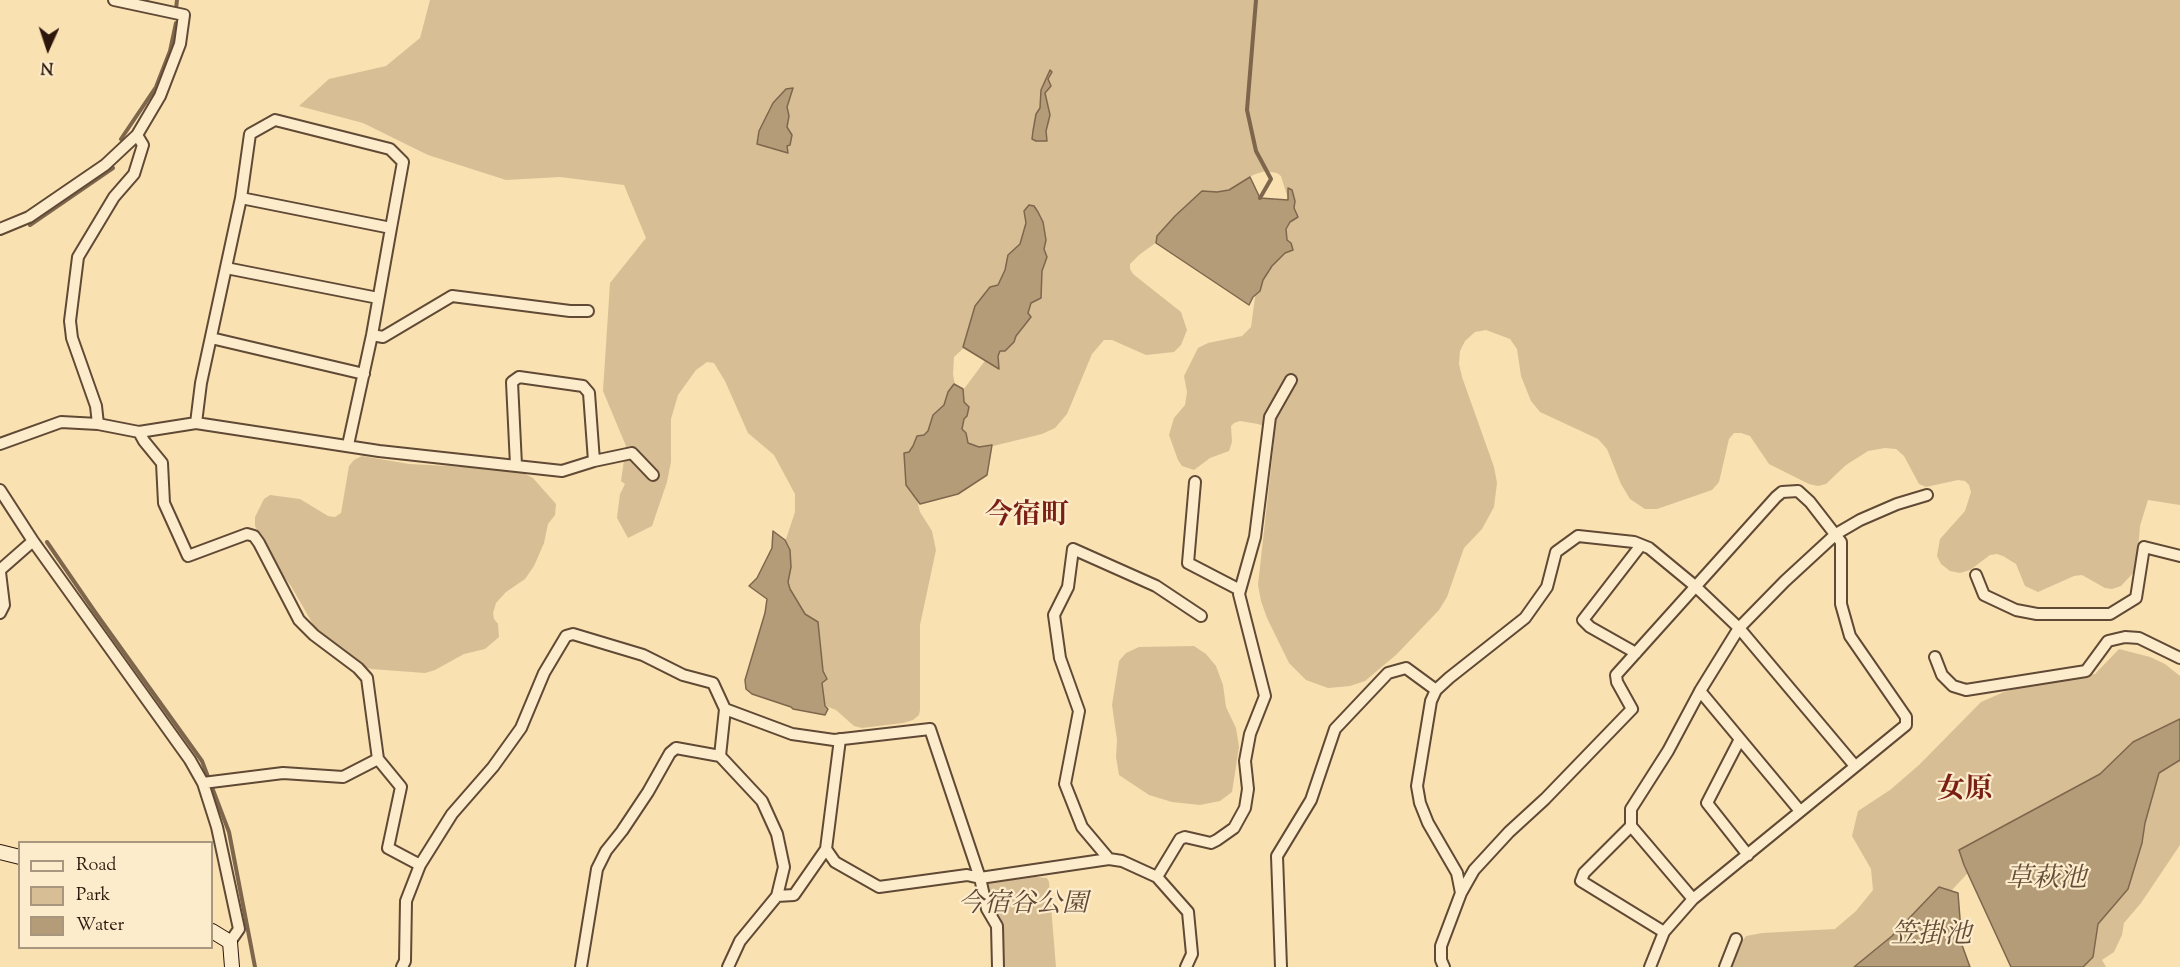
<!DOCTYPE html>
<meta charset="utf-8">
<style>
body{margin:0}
#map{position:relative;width:2180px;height:967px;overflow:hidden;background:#fae1b1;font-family:"Sorts Mill Goudy",serif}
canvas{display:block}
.legend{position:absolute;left:18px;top:841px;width:195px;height:108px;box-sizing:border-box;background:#fceccc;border:2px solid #a9967f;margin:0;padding:8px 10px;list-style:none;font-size:18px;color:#2d160c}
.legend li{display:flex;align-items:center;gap:12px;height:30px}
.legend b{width:30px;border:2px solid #a9967f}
.north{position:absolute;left:18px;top:18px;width:60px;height:60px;-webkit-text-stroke:4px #fceccc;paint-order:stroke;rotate:183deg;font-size:16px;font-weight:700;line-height:24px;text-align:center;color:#2d160c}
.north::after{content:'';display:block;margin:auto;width:21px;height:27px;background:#2d160c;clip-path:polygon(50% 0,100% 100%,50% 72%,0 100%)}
</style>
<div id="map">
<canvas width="2180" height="967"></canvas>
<ul class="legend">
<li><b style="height:8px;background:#fceccc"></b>Road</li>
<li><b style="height:16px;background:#d7be95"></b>Park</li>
<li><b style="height:16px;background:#b49c79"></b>Water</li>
</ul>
<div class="north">N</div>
</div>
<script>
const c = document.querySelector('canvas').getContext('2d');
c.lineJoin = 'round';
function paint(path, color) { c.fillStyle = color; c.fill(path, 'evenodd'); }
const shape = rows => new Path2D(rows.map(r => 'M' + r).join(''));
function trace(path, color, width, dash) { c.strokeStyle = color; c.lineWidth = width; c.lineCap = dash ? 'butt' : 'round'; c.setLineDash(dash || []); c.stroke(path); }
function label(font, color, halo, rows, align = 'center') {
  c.font = font + ' "Sorts Mill Goudy","Noto Serif JP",serif'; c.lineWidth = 4.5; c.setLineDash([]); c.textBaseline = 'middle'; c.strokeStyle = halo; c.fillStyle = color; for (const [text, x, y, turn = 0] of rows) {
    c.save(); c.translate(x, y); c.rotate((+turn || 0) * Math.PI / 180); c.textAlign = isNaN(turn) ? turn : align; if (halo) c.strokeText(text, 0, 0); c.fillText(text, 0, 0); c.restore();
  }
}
paint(shape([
 [430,0,2180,0,2180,505,2148,500,2140,526,2137,563,2134,572,2121,586,2112,589,2105,588,2082,575,2074,576,2038,592,2025,586,2016,564,2003,556,1997,554,1990,555,1970,570,1960,573,1950,571,1941,564,1937,556,1940,539,1965,511,1971,492,1969,485,1965,481,1958,480,1926,487,1919,484,1904,456,1896,449,1885,448,1868,451,1846,465,1826,484,1818,486,1809,484,1769,464,1750,436,1741,433,1734,433,1729,439,1719,482,1712,490,1657,509,1645,509,1630,499,1621,484,1607,449,1598,439,1540,412,1531,401,1521,376,1517,349,1510,339,1486,330,1475,332,1465,341,1460,351,1459,364,1462,377,1494,467,1497,483,1494,507,1482,529,1464,548,1447,597,1439,610,1397,654,1365,681,1350,686,1328,688,1306,680,1289,663,1267,618,1261,601,1258,585,1274,441,1272,429,1258,424,1240,421,1234,423,1231,426,1232,442,1229,451,1210,458,1194,470,1182,466,1178,460,1169,435,1174,418,1185,405,1187,392,1184,376,1198,348,1208,343,1242,336,1251,327,1256,290,1283,229,1293,215,1281,176,1277,173,1265,171,1253,175,1161,239,1139,255,1130,264,1130,269,1133,274,1181,312,1187,330,1181,345,1174,352,1146,355,1112,340,1104,340,1092,354,1067,414,1055,428,1042,434,981,449,967,445,960,429,961,393,987,358,970,342,954,357,953,374,957,397,911,476,920,512,932,531,936,550,920,625,920,710,919,715,913,720,903,723,862,728,854,726,836,710,821,704,805,619,785,587,784,545,795,512,795,494,774,455,748,433,725,381,714,363,707,362,696,370,678,395,671,419,671,462,667,482,652,526,628,538,617,518,620,494,625,484,621,481,626,446,603,391,610,283,646,238,624,185,560,177,506,180,428,155,363,123,299,106,329,79,386,66,420,38],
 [362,456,409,464,507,469,521,472,533,478,556,504,555,515,548,524,544,543,534,566,525,579,506,592,496,603,493,613,494,619,498,624,499,637,485,649,464,654,435,670,425,673,371,669,361,665,314,626,291,586,281,573,255,526,255,517,264,499,270,495,300,499,328,516,335,517,341,513,349,466,354,460],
 [1194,646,1206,654,1216,666,1223,685,1226,707,1236,728,1239,747,1232,792,1220,801,1200,805,1172,802,1149,795,1119,775,1116,757,1117,740,1112,705,1119,661,1126,653,1139,647],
 [2119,649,2150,657,2165,664,2180,676,2180,845,2141,903,2124,923,2122,935,2114,952,2102,960,2106,967,2068,967,2101,782,1992,847,1938,905,1866,967,1726,967,1729,958,1746,936,1762,933,1835,929,1856,911,1873,890,1871,869,1852,836,1858,811,1890,790,1919,765,1981,702,2004,692,2044,680,2095,674],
 [1024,876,1047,878,1049,882,1056,967,1003,967,985,885,988,881]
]), '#d7be95');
const water = shape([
 [1050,70,1052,72,1048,79,1051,86,1045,93,1050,115,1046,131,1047,141,1036,141,1032,139,1033,131,1036,114,1040,108,1041,90,1050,70],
 [793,88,787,107,789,116,787,127,792,135,790,145,787,146,788,153,757,144,759,131,773,103,786,89,793,88],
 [1250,177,1260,198,1288,200,1288,188,1292,190,1295,201,1294,208,1298,217,1290,222,1286,229,1287,240,1291,243,1293,250,1285,253,1272,266,1263,280,1260,291,1253,297,1249,305,1156,243,1157,236,1175,216,1202,191,1217,192,1229,190,1250,177],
 [1029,205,1034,206,1038,212,1043,222,1046,240,1044,249,1047,257,1042,271,1041,298,1031,303,1028,313,1031,317,1016,336,1014,342,1005,351,1000,351,998,356,999,369,963,347,975,306,990,287,998,285,1005,270,1008,255,1020,244,1026,223,1024,211,1029,205],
 [954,384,963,389,964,402,969,407,967,416,964,419,962,429,966,433,968,443,979,447,992,445,987,475,958,494,920,504,906,485,904,453,909,452,913,446,917,436,924,435,928,431,933,415,944,405,948,392,954,384],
 [773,531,785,540,790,550,791,567,788,582,790,589,805,614,818,622,823,671,827,679,822,683,825,706,828,709,825,715,793,709,791,707,752,694,746,689,745,680,765,613,767,599,749,586,757,578,772,548,773,531],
 [2180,719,2180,760,2159,773,2145,823,2142,843,2128,889,2098,924,2093,957,2083,967,2011,967,1964,865,1959,850,2100,774,2133,742,2180,719],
 [1939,887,1958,893,1962,945,1970,967,1854,967,1892,936,1939,887]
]);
paint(water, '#b49c79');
trace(water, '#7e664d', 1.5);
trace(shape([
 [1256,0,1247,110,1256,151,1271,179,1260,198],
 [176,9,177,0],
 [121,139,156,87,170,51,176,23],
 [30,225,113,168],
 [47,542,95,612,202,761,229,832,255,967]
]), '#7e664d', 4);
const street = shape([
 [241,198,391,228,372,335,348,445],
 [0,229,29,217,105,165,137,135,160,96,180,44,184,15,114,0],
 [226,268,378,298],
 [372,335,383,337,452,296,570,311,588,311],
 [211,338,364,374],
 [196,423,201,383,241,198,250,134,275,120,390,149,403,162,391,228],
 [98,424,96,406,72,338,70,321,78,257,114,197,134,174,143,145,137,135],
 [139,432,144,441,162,463,164,503,188,556,247,534,254,536,259,543,299,620,314,635,358,668,367,678,378,759,401,787,388,848,420,865],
 [0,444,61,422,98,424,139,432,196,423,379,451,562,471,594,461,632,453,653,475],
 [516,465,512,382,519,377,583,386,589,393,594,461],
 [1195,482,1188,563,1240,590],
 [0,490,33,541,190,760,203,783,217,827,239,929,230,942],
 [0,570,33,541],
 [0,572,4,605,0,613],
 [1976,575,1984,595,2016,610,2037,614,2110,614,2136,598,2144,547,2180,556],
 [1636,653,1590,627,1583,620,1641,545],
 [1935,657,1942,675,1953,686,1966,690,2086,671,2108,641,2125,637,2139,638,2180,658],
 [1700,691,1800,811],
 [725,709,792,734,834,740,930,729,980,878,1109,859,1122,861,1157,877,1188,912,1192,954,1186,967],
 [840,739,826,849,835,862,879,887,967,875,980,878,987,909,997,926,998,967],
 [1740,739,1707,803,1748,855],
 [203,783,283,773,343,777,378,759],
 [1631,826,1693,899],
 [1109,859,1082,827,1065,784,1079,711,1060,658,1054,615,1068,587,1073,549,1156,586,1201,616],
 [1157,877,1180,839,1185,837,1211,843,1217,840,1234,828,1245,808,1248,789,1245,761,1250,734,1265,696,1239,594,1255,537,1270,417,1291,380],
 [1461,893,1474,870,1509,832,1545,799,1632,709,1617,682,1616,675,1776,497,1782,492,1798,491,1810,502,1841,542,1841,604,1850,636,1906,717,1906,725,1693,899,1664,932,1650,967],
 [777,896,794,895,826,849],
 [1664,932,1581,881,1584,873,1631,826,1631,809,1668,751,1700,691,1739,628,1785,581,1836,534,1860,520,1897,504,1927,495],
 [402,967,405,961,406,901,420,865,452,814,493,767,521,728,544,673,566,636,573,634,643,655,683,675,713,683,725,709,720,756],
 [581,967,597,869,606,851,622,831,648,792,670,753,676,748,720,756,762,801,777,834,784,867,777,896,740,941,728,967],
 [1281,967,1277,856,1311,800,1335,729,1388,673,1406,668,1436,690],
 [1444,967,1441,960,1441,946,1461,893,1457,873,1428,823,1420,803,1417,786,1431,701,1436,690,1449,678,1525,618,1547,587,1556,552,1578,536,1634,542,1649,548,1695,586,1739,628,1855,766],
 [1725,967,1736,939]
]);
const secondary = shape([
 [0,852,20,857],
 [212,931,230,942,232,967]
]);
trace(street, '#604935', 14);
trace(secondary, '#2d160c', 16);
trace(street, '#fceccc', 10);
trace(secondary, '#fceccc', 14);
label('italic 26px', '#604835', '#fceccc', [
 ["今宿谷公園",1023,907]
]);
label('italic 27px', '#634c38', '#fceccc', [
 ["草萩池",2046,881],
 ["笠掛池",1931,937]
]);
label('bold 28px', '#7a1f14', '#fceccc', [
 ["今宿町",1027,518],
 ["女原",1965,792]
]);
</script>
